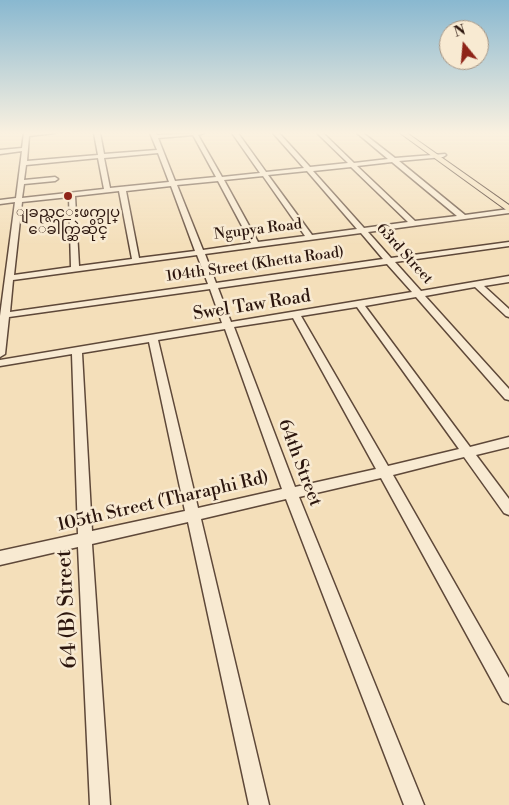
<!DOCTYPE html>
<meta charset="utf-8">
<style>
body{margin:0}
#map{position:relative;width:509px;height:805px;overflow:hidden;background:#f4dfba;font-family:"Libre Bodoni",serif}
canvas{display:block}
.north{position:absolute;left:439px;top:20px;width:50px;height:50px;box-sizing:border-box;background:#f8ead2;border:1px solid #a69584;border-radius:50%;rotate:343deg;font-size:14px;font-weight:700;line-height:20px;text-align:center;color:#2c160e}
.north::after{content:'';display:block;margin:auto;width:18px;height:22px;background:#8f2418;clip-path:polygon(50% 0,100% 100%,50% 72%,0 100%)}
</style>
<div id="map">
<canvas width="509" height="805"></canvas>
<div class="north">N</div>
</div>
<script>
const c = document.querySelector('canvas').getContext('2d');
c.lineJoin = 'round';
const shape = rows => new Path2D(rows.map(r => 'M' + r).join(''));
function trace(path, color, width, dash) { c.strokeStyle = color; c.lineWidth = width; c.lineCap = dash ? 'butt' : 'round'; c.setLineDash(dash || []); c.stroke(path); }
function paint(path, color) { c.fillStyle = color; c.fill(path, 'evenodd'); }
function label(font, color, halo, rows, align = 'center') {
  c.font = font + ' "Libre Bodoni","Noto Sans Myanmar",serif'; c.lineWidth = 5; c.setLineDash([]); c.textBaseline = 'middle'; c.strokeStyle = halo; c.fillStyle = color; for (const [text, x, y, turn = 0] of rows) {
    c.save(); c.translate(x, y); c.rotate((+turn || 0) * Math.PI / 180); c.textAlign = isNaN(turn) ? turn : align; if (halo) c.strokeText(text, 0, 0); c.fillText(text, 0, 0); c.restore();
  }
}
const minor = shape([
 [24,133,55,133,29,136,27,161,98,155,94,133,100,133,104,154,157,150,150,133,156,133,157,135,204,133,198,135,222,177,260,173,232,133,238,133,266,172,304,168,273,133,279,133,310,167,348,163,317,133,323,133,354,163,388,159,357,133,363,133,395,158,445,154,446,155,443,157,399,161,465,215,509,209,509,213,368,232,391,258,509,242,509,246,395,262,421,291,509,276,509,282,484,286,509,309,509,317,506,316,475,287,425,296,509,389,509,400,505,399,416,297,365,306,470,447,509,437,509,447,476,455,509,499,509,515,504,513,464,457,393,475,509,678,509,704,503,701,381,478,299,497,424,805,404,805,286,499,201,519,269,805,249,805,188,522,92,544,110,805,90,805,78,547,0,565,0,551,78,534,72,354,0,366,0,360,222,323,210,289,9,317,5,354,0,357,0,316,15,202,0,204,0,200,16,198,22,151,0,154,0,150,22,148,24,133],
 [193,135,216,177,175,181,158,138,193,135],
 [158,153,169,182,110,188,104,158,158,153],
 [98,158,104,189,22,198,24,184,55,181,58,179,55,177,24,180,26,165,98,158],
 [392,162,457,216,415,221,357,166,392,162],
 [351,167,408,222,364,228,313,171,351,167],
 [307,171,357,229,312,235,268,175,307,171],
 [263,176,305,236,258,242,224,180,263,176],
 [218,181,251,243,203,250,177,185,218,181],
 [171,186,195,251,139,258,126,191,171,186],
 [119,191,132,259,79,266,75,196,119,191],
 [69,197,71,267,14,275,22,202,69,197],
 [361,233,383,259,216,283,205,254,361,233],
 [197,255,208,284,10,312,13,280,197,255],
 [387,264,412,292,231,322,218,288,387,264],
 [357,307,459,449,388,466,301,316,357,307],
 [293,318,376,469,295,487,234,327,293,318],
 [225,329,282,489,198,508,158,340,225,329],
 [149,342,185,511,92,531,82,353,149,342]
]);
const major = shape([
 [400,133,407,133,509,205,509,212,400,133]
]);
trace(minor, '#5e4839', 3);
trace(major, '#2c160e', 2);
paint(minor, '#f8ead2');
paint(major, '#f4dfba');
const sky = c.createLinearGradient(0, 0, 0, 246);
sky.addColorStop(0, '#89b8d0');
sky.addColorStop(0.54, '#faf1e0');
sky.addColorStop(1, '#faf1e000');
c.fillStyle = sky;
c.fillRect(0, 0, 509, 246);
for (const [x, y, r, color] of [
 [68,196,5,"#8f2418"]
]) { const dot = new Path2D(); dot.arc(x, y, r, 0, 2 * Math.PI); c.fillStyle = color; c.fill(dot); trace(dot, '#f8ead2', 2); }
label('15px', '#2c160e', '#f8ead2', [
 ["ျခည္လင္းဖက္ထုပ္",68,213],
 ["ေခါက္ဆြဲဆိုင္",68,230]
]);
label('15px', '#2c160e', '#f8ead2', [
 ["Ngupya Road",258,230,-7],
 ["63rd Street",404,254,48],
 ["104th Street (Khetta Road)",255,265,-8]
]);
label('18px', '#2c160e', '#f8ead2', [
 ["Swel Taw Road",252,306,-9],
 ["64th Street",299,463,69],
 ["105th Street (Tharaphi Rd)",163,502,-13]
]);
label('21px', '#2c160e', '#f8ead2', [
 ["64 (B) Street",68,609,-93]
]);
</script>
